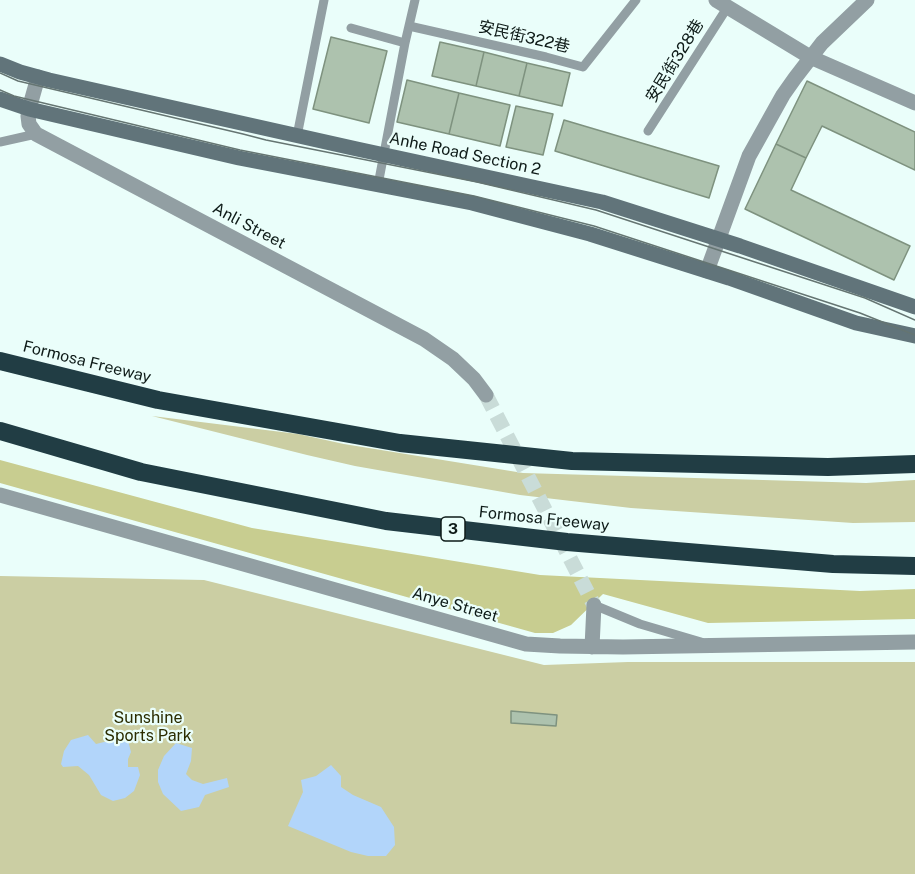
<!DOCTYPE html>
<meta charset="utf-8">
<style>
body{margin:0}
canvas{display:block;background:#eafefa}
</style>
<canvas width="915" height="874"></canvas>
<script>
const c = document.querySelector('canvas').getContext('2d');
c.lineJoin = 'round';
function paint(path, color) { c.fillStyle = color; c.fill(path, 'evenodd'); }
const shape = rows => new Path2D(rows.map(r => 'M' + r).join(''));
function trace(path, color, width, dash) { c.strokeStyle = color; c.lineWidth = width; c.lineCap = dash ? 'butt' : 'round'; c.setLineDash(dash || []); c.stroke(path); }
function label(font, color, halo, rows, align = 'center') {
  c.font = font + ' "Public Sans","Noto Sans TC",sans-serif'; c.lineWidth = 4.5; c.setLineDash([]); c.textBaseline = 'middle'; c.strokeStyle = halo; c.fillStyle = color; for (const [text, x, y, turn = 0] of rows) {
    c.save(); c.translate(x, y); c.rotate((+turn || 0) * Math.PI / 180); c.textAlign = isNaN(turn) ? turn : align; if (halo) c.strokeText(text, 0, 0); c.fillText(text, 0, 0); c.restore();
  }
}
paint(shape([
 [152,416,298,434,344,444,523,473,866,483,915,480,915,522,853,523,631,508,520,495,355,466,307,455],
 [0,576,204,580,544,665,628,662,915,662,915,874,0,874]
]), '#cbcea3');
paint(shape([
 [0,460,252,528,540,575,860,591,915,589,915,619,708,623,603,594,571,625,553,633,535,633,0,483]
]), '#c8cd90');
paint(shape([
 [119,731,127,737,131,752,128,759,128,767,138,767,140,775,134,791,125,798,113,801,101,795,89,775,78,766,63,767,61,764,64,751,71,740,88,735,96,744,108,741],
 [176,743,192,748,191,761,186,774,192,780,203,784,227,778,229,787,205,795,199,807,181,811,163,794,158,782,158,770,164,756],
 [331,765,341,776,341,787,353,795,381,807,394,827,395,845,386,856,368,856,351,852,288,826,303,792,301,780,316,776]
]), '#b2d5fa');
const building = shape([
 [331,37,387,51,369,123,313,109,331,37],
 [440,42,484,52,476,86,432,76,440,42],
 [484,52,527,63,519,96,476,86,484,52],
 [527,63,570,73,562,106,519,96,527,63],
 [407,80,459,93,449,134,397,122,407,80],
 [807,81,915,132,915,170,822,126,806,158,776,144,807,81],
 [459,93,510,105,500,146,449,134,459,93],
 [516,106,553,114,543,155,506,147,516,106],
 [564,120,719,166,709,198,555,151,564,120],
 [776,144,806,158,791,190,910,246,894,280,745,209,776,144],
 [511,711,557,715,556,726,511,723,511,711]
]);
paint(building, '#adc2ae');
trace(building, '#7e927f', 1.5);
trace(shape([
 [486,395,594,605]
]), '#c9dcd8', 15, [15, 8]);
trace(shape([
 [409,26,546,57,583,67,636,0],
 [351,28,405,43],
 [648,131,727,8],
 [297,136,324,0],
 [0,142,36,134],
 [378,185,405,43,415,0],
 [594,605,640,624,701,642]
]), '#929fa3', 9);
trace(shape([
 [716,0,810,57,915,103],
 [38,77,29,109,28,116,29,124,36,134,424,339,453,359,474,379,486,395],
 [707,271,749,156,783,95,795,78,822,43,867,0],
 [0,495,526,644,560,646,623,647,915,642],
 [592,647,594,605]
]), '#929fa3', 15);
trace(shape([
 [0,64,20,72,49,80,357,149,602,202,740,246,915,307],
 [0,99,29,109,239,158,472,203,590,234,729,278,856,323,915,336]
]), '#61747a', 15);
trace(shape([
 [0,361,158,400,400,443,572,461,828,467,915,464],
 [0,431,141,472,386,521,567,542,833,564,915,566]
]), '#213d44', 18);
trace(shape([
 [0,73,18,81,243,134,266,140,477,182,596,210,865,298,915,320],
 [0,90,14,96,240,150,474,196,594,226,860,313,915,335]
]), '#657572', 1.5);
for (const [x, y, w] of [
 [453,529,24]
]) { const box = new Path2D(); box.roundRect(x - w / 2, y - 12, w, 24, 4.5); c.fillStyle = '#eafefa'; c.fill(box); trace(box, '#0e1b18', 1.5); }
label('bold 15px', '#0e1b18', null, [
 ["3",453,529]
]);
label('16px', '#0e1b18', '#eafefa', [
 ["安民街322巷",524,37,13],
 ["安民街328巷",675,61,-58],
 ["Anhe Road Section 2",465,154,12],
 ["Anli Street",249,226,28],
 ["Formosa Freeway",87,362,14],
 ["Formosa Freeway",544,519,6],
 ["Anye Street",455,605,16]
]);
label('16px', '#2b2c00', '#eafefa', [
 ["Sunshine",148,718],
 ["Sports Park",148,736]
]);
</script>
